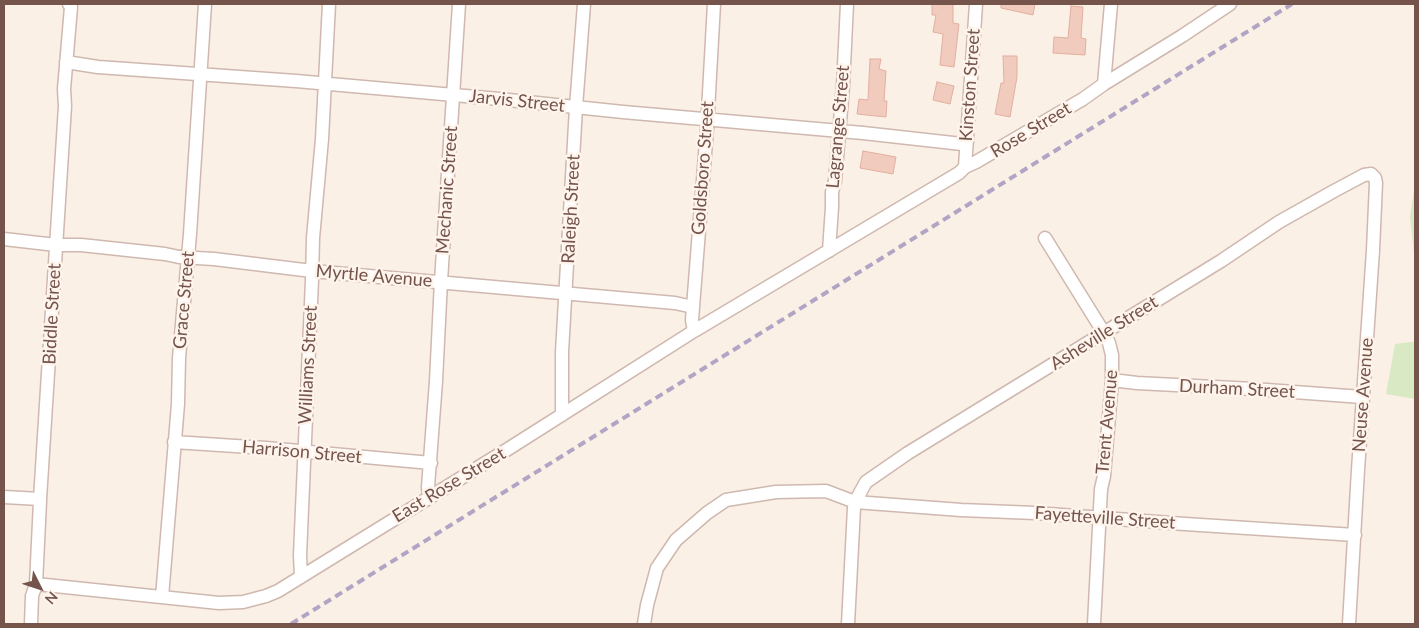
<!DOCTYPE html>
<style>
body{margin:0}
#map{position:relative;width:1419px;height:628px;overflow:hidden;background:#fbf0e5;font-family:Lato,sans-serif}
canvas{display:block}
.frame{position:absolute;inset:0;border:5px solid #74544b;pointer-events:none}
.north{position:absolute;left:15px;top:563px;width:50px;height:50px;-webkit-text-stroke:4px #fef4ec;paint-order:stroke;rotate:131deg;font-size:14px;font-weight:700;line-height:20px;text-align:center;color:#74544b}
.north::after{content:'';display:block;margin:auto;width:18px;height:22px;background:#74544b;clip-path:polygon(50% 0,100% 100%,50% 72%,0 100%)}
</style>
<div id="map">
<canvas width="1419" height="628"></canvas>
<div class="frame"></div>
<div class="north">N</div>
</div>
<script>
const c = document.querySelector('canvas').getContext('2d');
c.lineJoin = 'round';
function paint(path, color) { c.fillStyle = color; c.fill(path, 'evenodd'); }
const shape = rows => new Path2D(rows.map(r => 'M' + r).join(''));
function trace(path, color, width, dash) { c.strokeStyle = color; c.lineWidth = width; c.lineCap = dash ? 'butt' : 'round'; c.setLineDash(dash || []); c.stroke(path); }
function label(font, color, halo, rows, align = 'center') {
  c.font = font + ' Lato,sans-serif'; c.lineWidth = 5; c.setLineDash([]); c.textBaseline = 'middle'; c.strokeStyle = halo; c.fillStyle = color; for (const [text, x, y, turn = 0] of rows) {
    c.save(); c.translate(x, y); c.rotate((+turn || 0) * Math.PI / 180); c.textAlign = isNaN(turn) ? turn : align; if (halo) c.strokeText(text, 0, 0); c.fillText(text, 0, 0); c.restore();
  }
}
paint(shape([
 [1415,184,1415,263,1410,217],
 [1410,342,1415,342,1415,399,1386,394,1395,344]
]), '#d8e9c4');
const building = shape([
 [932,4,953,4,953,23,959,24,954,67,940,65,943,34,933,32,936,15,932,15,932,4],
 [1001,4,1035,4,1033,15,1001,8,1001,4],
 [1071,6,1083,7,1081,38,1086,39,1085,55,1053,53,1054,37,1068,38,1071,6],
 [1003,56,1017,56,1017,77,1010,117,995,114,1001,83,1004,83,1003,56],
 [870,59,881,59,879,69,886,71,884,101,887,101,886,117,857,114,859,99,868,100,870,59],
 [937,82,954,86,950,104,933,100,937,82],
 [863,151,896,157,893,174,860,168,863,151]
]);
paint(building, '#f0cbbe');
trace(building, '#e2af9f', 1);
const minor = shape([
 [66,62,98,67,296,81,499,99,623,112,863,133,962,144,967,142],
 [1104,84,1111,4],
 [965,167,976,4],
 [1045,238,1104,333,1109,343,1112,355,1112,380,1104,476,1101,489,1094,624],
 [4,239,56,245,81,245,165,254,179,257,214,259,312,271,675,303,693,307],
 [829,251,832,207,832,192,835,181,843,86,847,4],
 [694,331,692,320,693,307,707,129,714,4],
 [1112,380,1137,383,1253,389,1362,397],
 [562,415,562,352,576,107,584,4],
 [174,442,266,448,431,463],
 [4,497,40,499],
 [429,497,428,487,436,381,441,281,459,4],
 [301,577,300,555,312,280,313,238,322,139,329,4],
 [36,584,219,603,243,602,266,596,278,591,508,449,694,331,959,173,965,167,976,162,1083,99,1104,84,1182,36,1230,4],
 [162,597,178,404,179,358,190,234,205,4],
 [31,624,32,596,36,584,40,501,40,499,65,106,64,89,71,7,69,4],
 [644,624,647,605,657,568,676,540,707,513,726,500,776,492,826,491,855,502,961,510,1035,513,1185,524,1355,535],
 [848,624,854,508,855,502,866,482,908,453,1221,261,1279,222,1334,191,1364,175,1371,174,1375,178,1376,183,1373,250,1358,470,1349,624]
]);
trace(minor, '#cfb8af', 15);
trace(minor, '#fff', 12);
trace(shape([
 [291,624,1292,4]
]), '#b1a4c5', 4, [8, 5]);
label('18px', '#74544b', '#fef4ec', [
 ["Kinston Street",970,85,-86],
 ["Jarvis Street",517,101,6],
 ["Lagrange Street",838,127,-85],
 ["Rose Street",1031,130,-31],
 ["Goldsboro Street",703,168,-86],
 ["Mechanic Street",447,190,-86],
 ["Raleigh Street",571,209,-87],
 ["Myrtle Avenue",374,276,5],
 ["Grace Street",184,300,-85],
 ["Biddle Street",52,314,-87],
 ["Asheville Street",1104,333,-32],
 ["Williams Street",308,365,-87],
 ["Durham Street",1237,389,3],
 ["Neuse Avenue",1363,395,-86],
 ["Trent Avenue",1107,422,-85],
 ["Harrison Street",302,452,5],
 ["East Rose Street",449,485,-31],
 ["Fayetteville Street",1105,518,4]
]);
</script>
